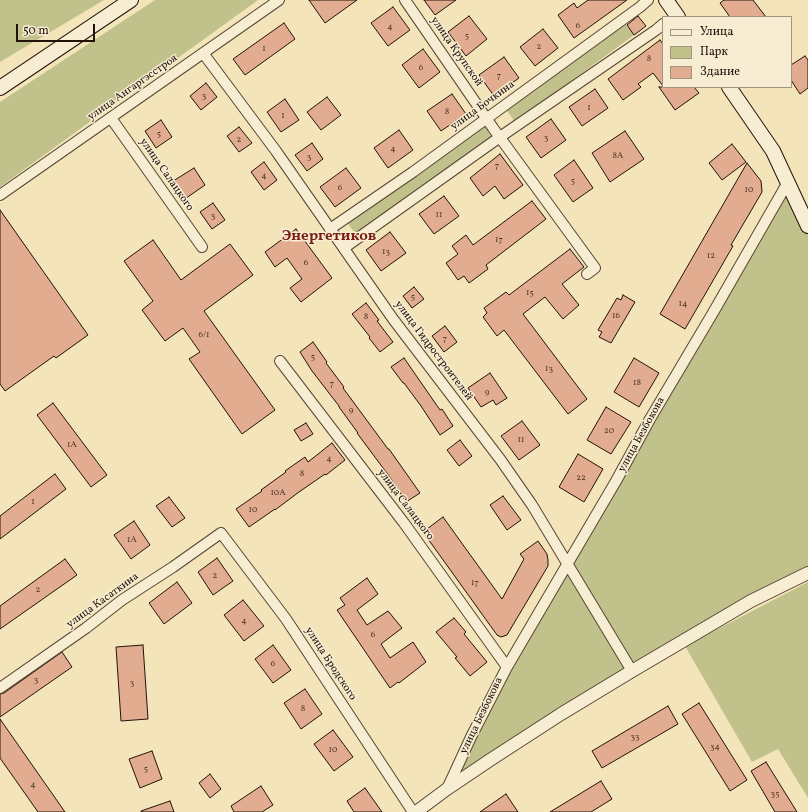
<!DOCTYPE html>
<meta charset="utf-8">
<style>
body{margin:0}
#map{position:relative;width:808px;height:812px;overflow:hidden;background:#f3e4b9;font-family:Vollkorn,serif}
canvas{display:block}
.legend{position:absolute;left:662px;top:16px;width:130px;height:72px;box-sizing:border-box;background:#f7edd2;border:1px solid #a29582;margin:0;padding:5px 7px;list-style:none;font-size:12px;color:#231209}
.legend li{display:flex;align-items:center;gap:8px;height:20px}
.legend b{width:20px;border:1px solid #a29582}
.scale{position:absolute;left:16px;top:24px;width:79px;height:18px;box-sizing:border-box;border:2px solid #231209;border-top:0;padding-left:5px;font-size:12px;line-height:14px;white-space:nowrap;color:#231209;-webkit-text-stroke:3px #f7edd2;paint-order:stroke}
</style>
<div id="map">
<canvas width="808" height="812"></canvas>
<ul class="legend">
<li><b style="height:5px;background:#f7edd2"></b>Улица</li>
<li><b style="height:11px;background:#c1c28b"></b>Парк</li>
<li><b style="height:11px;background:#e2ac91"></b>Здание</li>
</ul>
<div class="scale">50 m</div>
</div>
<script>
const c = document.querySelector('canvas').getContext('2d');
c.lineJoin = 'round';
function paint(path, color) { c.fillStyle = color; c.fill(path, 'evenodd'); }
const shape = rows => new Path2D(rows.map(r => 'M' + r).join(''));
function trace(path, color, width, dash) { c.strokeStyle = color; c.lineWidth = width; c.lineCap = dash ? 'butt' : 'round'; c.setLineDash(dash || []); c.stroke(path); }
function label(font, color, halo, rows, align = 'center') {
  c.font = font + ' Vollkorn,serif'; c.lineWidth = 3; c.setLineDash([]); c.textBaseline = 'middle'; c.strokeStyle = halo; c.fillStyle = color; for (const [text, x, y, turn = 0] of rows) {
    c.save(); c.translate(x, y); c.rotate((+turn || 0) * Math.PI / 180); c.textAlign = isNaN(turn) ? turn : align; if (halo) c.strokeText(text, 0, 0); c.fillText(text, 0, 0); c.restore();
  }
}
paint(shape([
 [0,0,104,0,0,62],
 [155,0,258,0,0,187,0,102],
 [623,21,634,35,515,122,505,108],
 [482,121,493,136,357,236,346,221],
 [788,182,808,226,808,573,751,601,447,789,471,737],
 [808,582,808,798,778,749,752,762,685,646]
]), '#c1c28b');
const building = shape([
 [309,0,357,0,325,23,309,0],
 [424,0,456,0,435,15,424,0],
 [588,0,627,0,574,38,558,15,574,3,577,8,588,0],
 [724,0,753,0,766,17,730,17,720,3,724,0],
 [393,7,410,30,388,46,371,23,393,7],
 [469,16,487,39,466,56,448,32,469,16],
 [638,16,646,26,634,35,627,25,638,16],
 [284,23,295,39,245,75,233,59,284,23],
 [543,29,558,48,535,66,520,47,543,29],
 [660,40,663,44,663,86,653,73,638,84,641,87,623,100,608,79,660,40],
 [423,49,440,72,419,88,402,65,423,49],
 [805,56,808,60,808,88,800,94,791,80,791,65,805,56],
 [504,57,519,78,494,96,479,75,504,57],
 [206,83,217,97,201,110,190,96,206,83],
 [659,87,694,87,699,93,675,110,659,87],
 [595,89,608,108,582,126,569,107,595,89],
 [452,94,466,114,441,131,427,111,452,94],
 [327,97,341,115,321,130,307,112,327,97],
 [285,99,299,120,281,132,267,112,285,99],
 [551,119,566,140,541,158,526,137,551,119],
 [161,120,172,137,156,148,145,131,161,120],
 [239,127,252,143,239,152,227,136,239,127],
 [399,130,413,150,388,168,374,148,399,130],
 [625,131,644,159,610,182,592,153,625,131],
 [312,143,323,159,307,171,295,155,312,143],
 [732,144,746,162,722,180,709,163,732,144],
 [500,154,523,185,504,199,495,186,483,196,470,178,500,154],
 [574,160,593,188,573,202,554,175,574,160],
 [264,162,277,180,264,190,251,172,264,162],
 [747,163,761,181,762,192,731,245,733,246,685,329,660,314,747,163],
 [194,168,205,185,182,201,170,183,194,168],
 [346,168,361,188,335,207,320,187,346,168],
 [444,196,459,216,434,234,419,214,444,196],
 [532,201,546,219,486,265,488,269,469,283,464,276,458,280,446,263,458,254,452,246,466,235,473,245,532,201],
 [213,203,225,220,212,229,200,212,213,203],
 [0,210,88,335,56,358,54,356,5,391,0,384,0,210],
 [296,229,332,278,301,302,290,288,302,279,287,258,275,267,265,252,296,229],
 [390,232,406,253,381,271,366,250,390,232],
 [153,240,181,280,230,244,253,275,204,311,275,410,242,434,189,359,200,352,183,328,165,341,142,310,153,301,124,261,153,240],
 [570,249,584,267,562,284,579,305,563,319,545,297,523,314,587,399,568,414,504,330,497,336,483,317,487,313,484,308,506,292,509,295,570,249],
 [414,287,424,299,412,308,403,296,414,287],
 [623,295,635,302,611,343,599,337,602,332,598,330,617,298,621,300,623,295],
 [366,303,379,320,377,321,393,342,380,352,369,338,370,337,352,314,366,303],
 [445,326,457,342,444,352,432,336,445,326],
 [313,342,327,362,326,363,344,387,343,388,388,449,389,449,420,493,406,502,389,476,357,433,358,433,339,407,339,406,312,371,300,352,313,342],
 [404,358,440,410,442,409,453,426,440,435,421,406,404,383,403,383,391,367,404,358],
 [634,358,659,373,639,407,614,392,634,358],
 [490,373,507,398,496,405,493,400,481,407,468,388,490,373],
 [53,403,107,475,91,487,37,415,53,403],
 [606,407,631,422,611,454,587,440,606,407],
 [522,421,540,445,519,460,501,436,522,421],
 [306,423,313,434,301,441,294,430,306,423],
 [460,440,472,456,459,466,447,450,460,440],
 [332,443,345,460,326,475,325,474,299,492,275,510,275,509,249,527,236,509,262,491,261,490,286,472,285,471,305,457,308,462,332,443],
 [578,454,603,469,584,502,559,487,578,454],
 [55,474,66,489,0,539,0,516,55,474],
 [503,496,521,520,507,530,490,505,503,496],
 [169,497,185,518,172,527,156,506,169,497],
 [443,517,502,599,524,559,520,554,538,541,547,554,548,560,548,566,507,635,501,637,497,635,423,532,443,517],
 [134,521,150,545,131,559,114,535,134,521],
 [217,558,233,581,213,595,198,572,217,558],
 [65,559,77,575,0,629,0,606,65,559],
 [367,578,378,594,357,610,367,625,388,611,402,628,381,644,390,658,413,642,426,662,399,683,398,682,390,688,337,610,345,605,340,598,367,578],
 [177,582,192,603,164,624,149,603,177,582],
 [243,600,264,626,244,641,224,615,243,600],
 [454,618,466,632,464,634,487,662,470,676,455,658,457,657,436,632,454,618],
 [143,645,148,719,121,721,116,647,143,645],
 [273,645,291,670,273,683,255,659,273,645],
 [62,652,72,667,0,717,0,694,4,693,62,652],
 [305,689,322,714,301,729,284,703,305,689],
 [699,703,747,780,730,791,682,714,699,703],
 [668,706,678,724,602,768,592,751,668,706],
 [0,719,65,812,38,812,0,758,0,719],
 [333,730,353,757,334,771,314,744,333,730],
 [152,751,162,779,140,788,129,759,152,751],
 [766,762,797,812,775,812,751,771,766,762],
 [210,774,221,789,210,798,199,783,210,774],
 [601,781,612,799,591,812,550,812,601,781],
 [261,786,273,805,262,812,234,812,231,806,261,786],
 [365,788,382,812,354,812,347,801,365,788],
 [506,794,518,812,480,812,506,794],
 [170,801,174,812,141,812,141,811,170,801]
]);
paint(building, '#e2ac91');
trace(building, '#231209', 1);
const minor = shape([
 [405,0,493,128,595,268,587,274],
 [203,53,276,151,393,319,500,459,532,505,632,671],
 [111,118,202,247],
 [0,195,279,0],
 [330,229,413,172,640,7,648,0],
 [344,248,500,137,656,30,663,24],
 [280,361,404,523,507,667],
 [0,688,86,628,122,600,173,567,221,533,286,619,413,812],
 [447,789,471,737,507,667,616,481,650,419,714,311,788,182]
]);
const tertiary = shape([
 [416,812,447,789,490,760,561,714,632,671,751,601,808,573]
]);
const secondary = shape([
 [666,0,678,17],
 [729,87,773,151,808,226],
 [0,88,131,0]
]);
trace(minor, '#574635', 12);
trace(tertiary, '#574635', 14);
trace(secondary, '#231209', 16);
trace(minor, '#f7edd2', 10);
trace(tertiary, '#f7edd2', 12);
trace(secondary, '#f7edd2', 14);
label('9px', '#53382b', null, [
 ["6",578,26],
 ["4",390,27],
 ["5",467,36],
 ["2",539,47],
 ["1",264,49],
 ["8",649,59],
 ["6",421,68],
 ["7",499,76],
 ["3",204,96],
 ["1",589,108],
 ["8",447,112],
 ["1",283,116],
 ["5",159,134],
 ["3",546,138],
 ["2",239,140],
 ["4",393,149],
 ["8А",618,156],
 ["3",309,157],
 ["7",497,166],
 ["4",264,176],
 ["5",573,181],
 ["6",340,188],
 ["10",749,190],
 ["11",439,215],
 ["3",213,216],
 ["17",499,240],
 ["13",386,252],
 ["12",711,256],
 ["6",306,263],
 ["15",530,293],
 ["5",413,297],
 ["14",683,304],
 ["16",616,316],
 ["8",366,317],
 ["6/1",204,335],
 ["7",445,339],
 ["5",313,357],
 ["13",549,369],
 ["18",637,383],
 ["7",332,384],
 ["9",487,393],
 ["9",351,411],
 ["20",609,431],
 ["11",521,440],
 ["1А",72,445],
 ["4",329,459],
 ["8",302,474],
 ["22",581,478],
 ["10А",278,493],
 ["1",33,502],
 ["10",253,510],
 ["1А",132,540],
 ["2",215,576],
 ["17",475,583],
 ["2",38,590],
 ["4",244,621],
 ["6",373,635],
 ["6",273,664],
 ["3",36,680],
 ["3",132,683],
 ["8",303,709],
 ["33",635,737],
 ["34",715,747],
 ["10",333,750],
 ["5",146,769],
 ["4",33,785],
 ["35",775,794]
]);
label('11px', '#231209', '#f7edd2', [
 ["улица Крупской",456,52,55],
 ["улица Ангаргэсстроя",133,88,-35],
 ["улица Бочкина",483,106,-36],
 ["улица Салацкого",166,175,55],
 ["улица Гидростроителей",433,351,53],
 ["улица Безбокова",642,435,-61],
 ["улица Салацкого",405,505,53],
 ["улица Касаткина",103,601,-36],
 ["улица Бродского",330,664,57],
 ["улица Безбокова",482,716,-64]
]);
label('bold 15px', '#7a1f14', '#f7edd2', [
 ["Энергетиков",329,237]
]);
</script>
